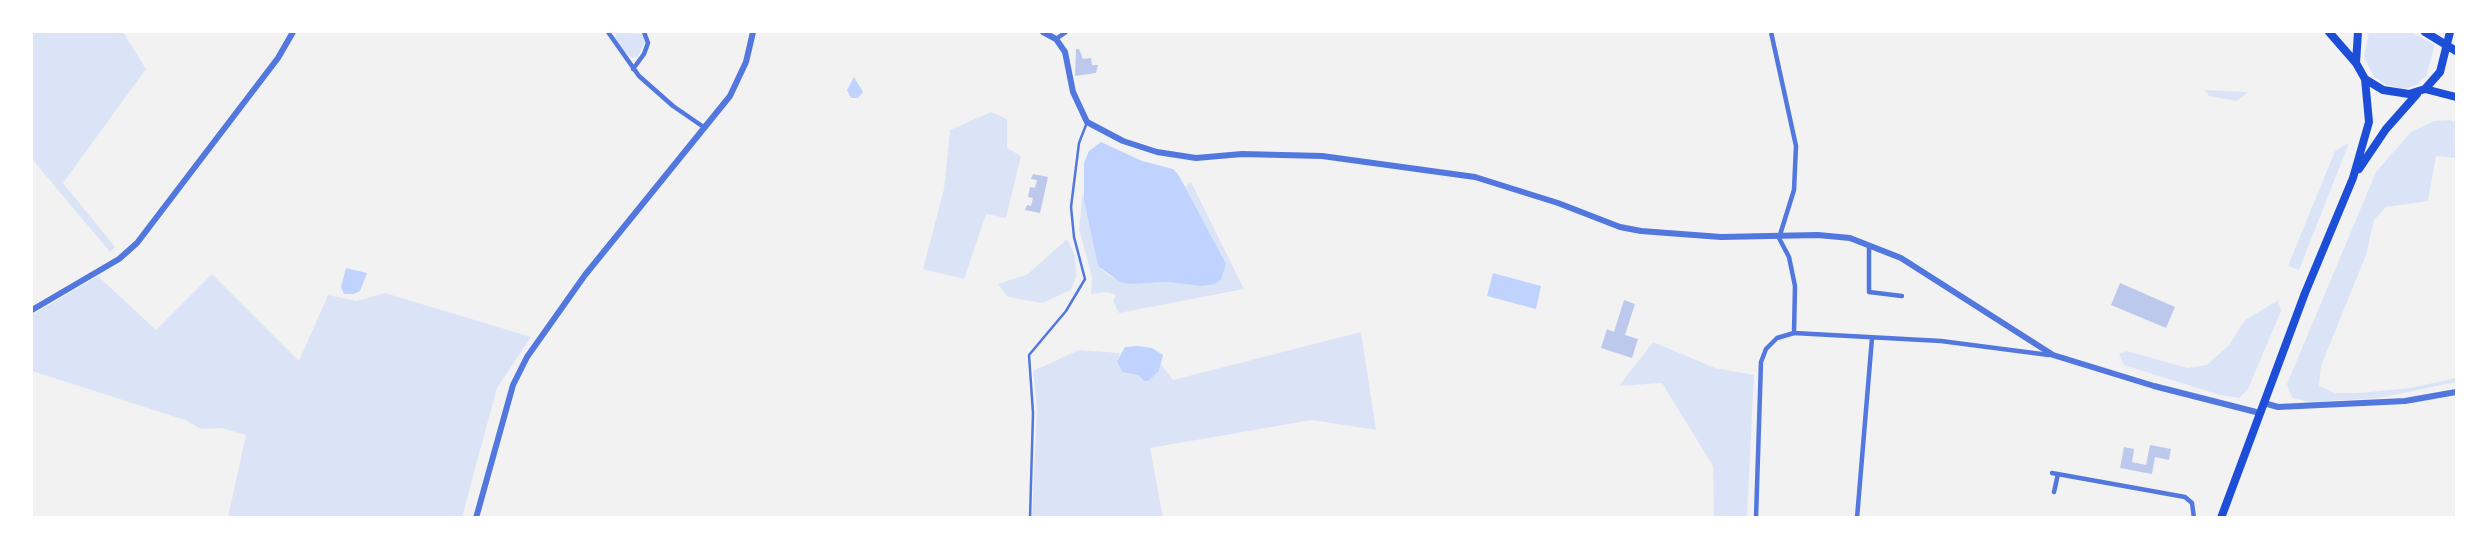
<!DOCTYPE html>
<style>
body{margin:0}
#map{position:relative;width:2488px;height:549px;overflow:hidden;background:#f2f2f2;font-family:"Sofia Sans Condensed",sans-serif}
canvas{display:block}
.frame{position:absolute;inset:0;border:33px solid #fff;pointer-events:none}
</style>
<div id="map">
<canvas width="2488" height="549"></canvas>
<div class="frame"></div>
</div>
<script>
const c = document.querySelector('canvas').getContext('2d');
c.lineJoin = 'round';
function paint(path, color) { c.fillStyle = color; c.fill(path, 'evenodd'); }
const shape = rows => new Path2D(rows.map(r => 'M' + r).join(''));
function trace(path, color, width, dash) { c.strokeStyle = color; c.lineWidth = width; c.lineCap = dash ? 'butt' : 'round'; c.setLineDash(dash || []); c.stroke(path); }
paint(shape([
 [32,32,123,32,146,69,63,183,115,247,110,252,32,159],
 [616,32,643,34,645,42,638,56,633,58,625,53,615,38],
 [2369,32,2411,32,2435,45,2426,76,2415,86,2403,89,2386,85,2374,77,2364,57],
 [2204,90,2248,92,2237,101,2209,96],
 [991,112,1007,119,1007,148,1021,156,1006,218,986,214,964,279,923,269,944,189,950,130],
 [2449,120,2456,122,2456,158,2436,156,2428,201,2386,207,2374,220,2366,255,2321,366,2319,386,2335,393,2359,393,2410,388,2456,378,2456,382,2379,398,2310,402,2292,398,2287,384,2376,172,2411,132,2434,121],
 [2349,143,2299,270,2288,266,2335,151],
 [1191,182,1244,289,1119,313,1113,301,1116,295,1107,292,1091,294,1092,277,1079,229,1083,191,1098,266,1109,276,1130,284,1168,282,1201,286,1217,248,1184,187],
 [1067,239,1075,256,1076,276,1071,290,1042,303,1008,297,998,284,1028,274],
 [212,274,299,361,328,295,357,301,385,293,531,337,497,388,462,517,228,517,246,435,221,428,201,429,185,420,32,371,32,315,98,276,156,330],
 [2278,300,2281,311,2248,389,2239,398,2220,395,2124,365,2119,354,2127,351,2187,368,2207,365,2230,344,2244,321],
 [1361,332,1376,430,1312,420,1150,448,1163,517,1032,518,1037,410,1033,371,1079,350,1120,353,1117,361,1159,371,1161,364,1173,380],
 [1653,342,1715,368,1754,375,1747,517,1714,517,1713,466,1662,383,1619,386]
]), '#dbe4f7');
paint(shape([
 [854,77,863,92,858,98,851,98,847,90],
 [1101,142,1142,161,1173,169,1178,174,1226,264,1221,279,1215,284,1201,286,1168,282,1130,284,1120,282,1098,266,1084,200,1084,163,1089,151],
 [346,268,367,273,360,291,354,294,344,294,341,287],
 [1493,273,1541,286,1536,309,1487,296],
 [1138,346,1152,348,1163,355,1159,371,1148,381,1144,381,1139,375,1122,372,1117,361,1125,347]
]), '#bfd3fe');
paint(shape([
 [1076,49,1079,49,1083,59,1091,58,1092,65,1098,65,1096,73,1075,76],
 [1033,174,1048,177,1040,213,1025,210,1027,205,1031,206,1033,198,1028,197,1030,187,1035,188,1037,180,1031,179],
 [2120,283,2175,307,2166,328,2111,305],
 [1624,300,1635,304,1625,335,1638,339,1632,358,1601,348,1607,329,1614,332],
 [2150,445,2171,449,2169,460,2155,457,2152,474,2120,468,2124,447,2134,449,2132,462,2146,465]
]), '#bdc9ec');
trace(shape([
 [1030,518,1033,413,1029,355,1066,311,1085,279,1074,237,1071,207,1079,143,1086,125]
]), '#5277de', 2.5);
trace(shape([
 [608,32,639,76,673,106,705,128],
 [1771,32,1796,146,1794,190,1779,238,1789,257,1795,286,1794,333,1941,341,2049,355],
 [1056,39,1066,32],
 [633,69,644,54,648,43,644,32],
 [1869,246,1869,292,1902,296],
 [2052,473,2185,497,2192,503,2194,518],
 [2054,492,2058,474],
 [1756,518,1761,362,1766,349,1777,338,1794,333],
 [1857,518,1872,338]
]), '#5277de', 4.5);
trace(shape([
 [1043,32,1056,39,1065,52,1073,92,1087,122,1123,141,1157,152,1196,158,1242,154,1322,156,1475,177,1558,203,1620,227,1641,231,1721,237,1818,235,1850,238,1901,258,2053,355,2154,386,2260,413],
 [32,310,119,259,137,243,278,58,293,32],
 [2264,403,2278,407,2405,401,2456,392],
 [476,518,513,385,527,357,585,275,730,96,746,62,753,32]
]), '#5277de', 6);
trace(shape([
 [2329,32,2356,63],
 [2358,32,2356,63,2365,79,2383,90,2409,94,2425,89,2440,72,2450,32],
 [2425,32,2456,51],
 [2425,89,2456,97],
 [2359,169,2386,129,2417,94],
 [2221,518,2305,293,2353,178,2369,122,2365,79]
]), '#1d4ed8', 8);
</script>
